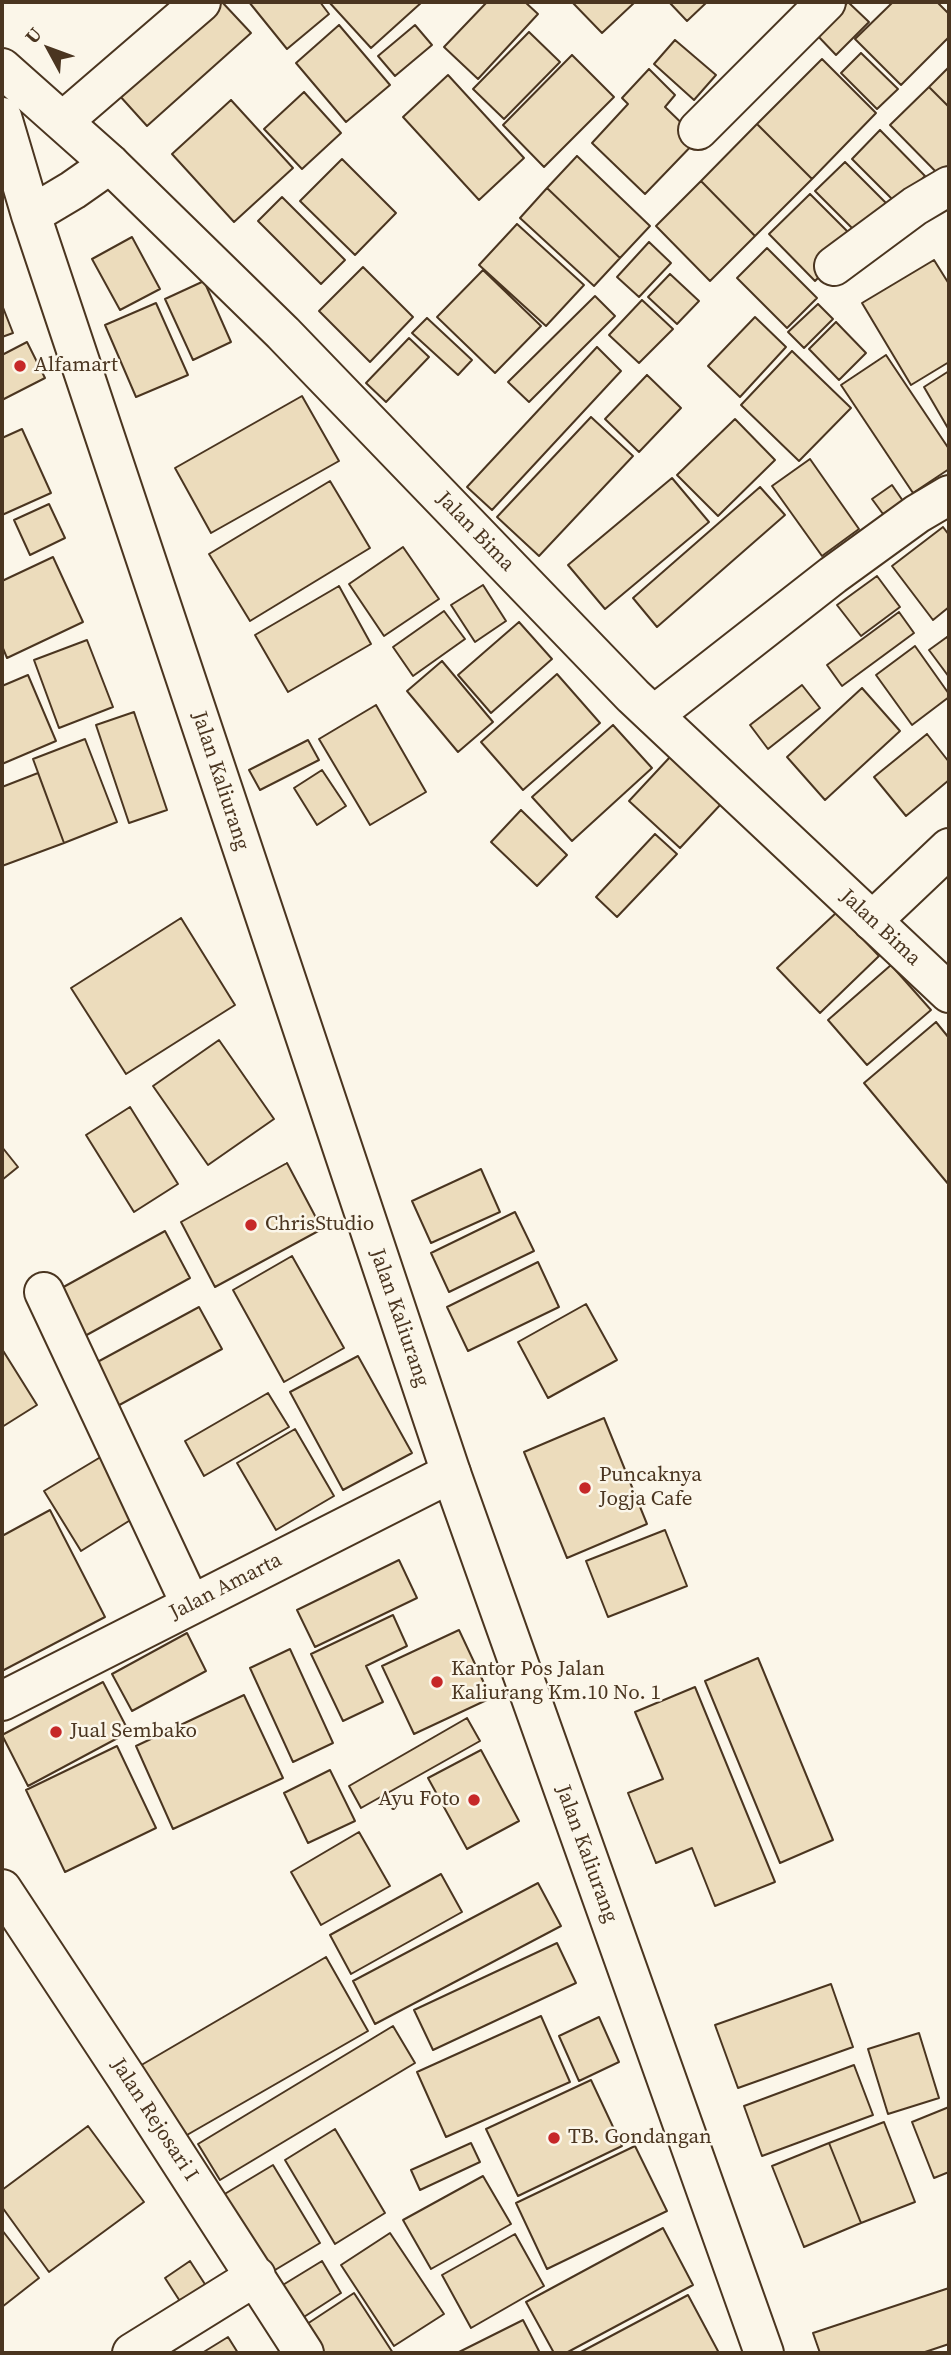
<!DOCTYPE html>
<style>
body{margin:0}
#map{position:relative;width:951px;height:2355px;overflow:hidden;background:#fbf6e9;font-family:"Source Serif 4",serif}
canvas{display:block}
.frame{position:absolute;inset:0;border:4px solid #4a3520;pointer-events:none}
.north{position:absolute;left:14px;top:14px;width:70px;height:70px;-webkit-text-stroke:5px #fbf6e9;paint-order:stroke;rotate:311deg;font-size:19px;font-weight:700;line-height:28px;text-align:center;color:#4a3520}
.north::after{content:'';display:block;margin:auto;width:24px;height:32px;background:#4a3520;clip-path:polygon(50% 0,100% 100%,50% 72%,0 100%)}
</style>
<div id="map">
<canvas width="951" height="2355"></canvas>
<div class="frame"></div>
<div class="north">U</div>
</div>
<script>
const c = document.querySelector('canvas').getContext('2d');
c.lineJoin = 'round';
function paint(path, color) { c.fillStyle = color; c.fill(path, 'evenodd'); }
const shape = rows => new Path2D(rows.map(r => 'M' + r).join(''));
function trace(path, color, width, dash) { c.strokeStyle = color; c.lineWidth = width; c.lineCap = dash ? 'butt' : 'round'; c.setLineDash(dash || []); c.stroke(path); }
function label(font, color, halo, rows, align = 'center') {
  c.font = font + ' "Source Serif 4",serif'; c.lineWidth = 5; c.setLineDash([]); c.textBaseline = 'middle'; c.strokeStyle = halo; c.fillStyle = color; for (const [text, x, y, turn = 0] of rows) {
    c.save(); c.translate(x, y); c.rotate((+turn || 0) * Math.PI / 180); c.textAlign = isNaN(turn) ? turn : align; if (halo) c.strokeText(text, 0, 0); c.fillText(text, 0, 0); c.restore();
  }
}
const building = shape([
 [222,2,251,33,147,126,119,95,222,2],
 [249,2,320,2,329,14,287,49,249,2],
 [329,2,422,2,371,48,329,2],
 [487,2,525,2,538,14,478,79,444,47,487,2],
 [572,2,635,2,602,33,572,2],
 [669,2,707,2,687,21,669,2],
 [848,2,869,22,836,55,816,34,848,2],
 [893,2,937,2,949,14,949,37,901,85,855,39,893,2],
 [339,25,390,85,346,122,296,63,339,25],
 [415,25,432,45,395,76,378,56,415,25],
 [529,32,560,62,504,119,473,89,529,32],
 [675,40,716,75,694,100,654,64,675,40],
 [861,53,898,89,877,109,841,73,861,53],
 [572,55,614,97,544,167,503,125,572,55],
 [822,59,876,113,812,179,757,124,822,59],
 [949,67,949,107,929,87,949,67],
 [649,69,675,95,665,107,698,139,645,194,592,143,628,104,622,98,649,69],
 [448,75,524,158,479,200,403,117,448,75],
 [929,87,949,107,949,172,943,179,890,125,929,87],
 [304,92,341,133,302,169,264,129,304,92],
 [231,100,293,168,234,222,172,154,231,100],
 [757,124,812,179,755,236,701,181,757,124],
 [880,130,925,176,897,204,852,159,880,130],
 [577,156,650,226,620,258,547,188,577,156],
 [342,159,396,213,355,255,300,201,342,159],
 [845,162,891,208,862,238,815,191,845,162],
 [701,181,755,236,710,281,656,226,701,181],
 [547,188,620,258,594,286,520,218,547,188],
 [810,194,856,240,815,281,769,234,810,194],
 [282,197,345,260,321,284,258,221,282,197],
 [517,224,584,285,546,326,479,265,517,224],
 [132,237,160,289,120,310,92,259,132,237],
 [649,242,671,263,639,297,617,277,649,242],
 [767,248,817,298,787,328,737,278,767,248],
 [934,260,949,284,949,362,911,385,862,303,934,260],
 [363,267,413,317,370,362,319,311,363,267],
 [483,270,541,326,495,373,437,317,483,270],
 [670,274,699,301,677,324,648,297,670,274],
 [204,281,231,342,193,360,165,299,204,281],
 [595,296,615,316,529,402,508,382,595,296],
 [642,300,673,329,639,363,609,335,642,300],
 [156,303,188,375,136,397,105,325,156,303],
 [818,304,833,319,804,348,788,332,818,304],
 [2,305,13,333,2,337,2,305],
 [755,317,786,347,740,397,708,366,755,317],
 [427,318,472,360,458,375,412,333,427,318],
 [836,322,866,353,839,380,809,349,836,322],
 [409,338,429,357,386,402,366,383,409,338],
 [27,342,45,378,2,400,2,355,27,342],
 [597,347,621,371,492,510,467,487,597,347],
 [792,351,851,408,799,461,741,405,792,351],
 [886,355,949,449,949,469,913,493,841,385,886,355],
 [949,371,949,430,924,387,949,371],
 [647,375,681,408,639,452,605,419,647,375],
 [302,396,339,461,211,533,175,468,302,396],
 [591,417,633,456,539,556,497,517,591,417],
 [735,419,775,460,718,516,677,475,735,419],
 [22,429,51,493,2,515,2,438,22,429],
 [810,459,859,529,822,556,772,486,810,459],
 [672,478,709,522,605,609,568,565,672,478],
 [330,481,370,548,250,621,209,554,330,481],
 [892,485,903,501,883,514,872,499,892,485],
 [760,487,785,515,657,627,633,598,760,487],
 [49,504,65,538,30,555,14,520,49,504],
 [943,527,949,535,949,607,933,620,892,566,943,527],
 [403,547,439,599,384,636,349,584,403,547],
 [53,557,83,622,7,658,2,646,2,581,53,557],
 [877,576,900,607,861,636,837,605,877,576],
 [483,585,506,621,475,642,451,605,483,585],
 [339,586,371,644,288,692,255,635,339,586],
 [444,611,465,639,413,676,393,647,444,611],
 [899,612,914,633,842,686,827,665,899,612],
 [519,622,552,659,491,713,458,675,519,622],
 [947,637,949,641,949,677,929,650,947,637],
 [87,640,113,707,59,728,34,660,87,640],
 [915,646,949,694,949,697,912,725,876,675,915,646],
 [442,661,493,722,458,752,407,691,442,661],
 [557,674,600,723,523,790,481,742,557,674],
 [28,675,56,741,2,764,2,686,28,675],
 [802,685,820,708,768,749,750,725,802,685],
 [862,688,900,731,825,800,787,757,862,688],
 [376,705,426,792,370,825,319,739,376,705],
 [134,712,167,810,129,823,96,725,134,712],
 [613,725,652,768,572,841,532,797,613,725],
 [927,734,949,762,949,780,906,816,874,777,927,734],
 [85,739,117,822,64,843,33,759,85,739],
 [308,740,319,760,260,790,249,770,308,740],
 [670,757,721,804,680,848,629,801,670,757],
 [322,770,346,806,317,825,294,788,322,770],
 [38,773,64,843,2,866,2,787,38,773],
 [521,810,567,855,537,886,491,842,521,810],
 [655,834,677,854,617,917,596,897,655,834],
 [837,912,879,956,820,1013,777,968,837,912],
 [181,918,235,1005,126,1074,71,988,181,918],
 [891,965,931,1010,867,1065,828,1020,891,965],
 [936,1022,949,1038,949,1185,864,1083,936,1022],
 [219,1040,274,1119,208,1165,153,1086,219,1040],
 [130,1107,178,1184,134,1212,86,1135,130,1107],
 [2,1147,18,1167,2,1180,2,1147],
 [287,1163,322,1229,215,1287,181,1222,287,1163],
 [481,1169,500,1212,431,1243,412,1201,481,1169],
 [515,1212,534,1251,449,1292,431,1253,515,1212],
 [165,1231,190,1278,74,1342,49,1295,165,1231],
 [292,1256,344,1348,284,1382,233,1290,292,1256],
 [538,1262,559,1307,468,1351,447,1307,538,1262],
 [586,1304,617,1360,548,1398,518,1342,586,1304],
 [199,1307,222,1349,112,1409,90,1366,199,1307],
 [2,1349,37,1405,2,1427,2,1349],
 [358,1356,412,1453,343,1490,290,1392,358,1356],
 [268,1393,289,1427,204,1476,185,1441,268,1393],
 [604,1418,647,1524,567,1558,524,1452,604,1418],
 [295,1429,334,1496,276,1530,237,1463,295,1429],
 [104,1455,140,1514,81,1551,44,1491,104,1455],
 [50,1510,105,1617,2,1671,2,1536,50,1510],
 [665,1530,687,1586,608,1617,586,1561,665,1530],
 [399,1560,417,1598,315,1647,297,1610,399,1560],
 [393,1615,407,1646,366,1666,383,1702,343,1721,311,1654,393,1615],
 [459,1630,491,1698,414,1734,382,1666,459,1630],
 [187,1633,206,1671,132,1711,112,1674,187,1633],
 [290,1649,333,1743,293,1762,250,1668,290,1649],
 [758,1658,833,1840,780,1863,705,1681,758,1658],
 [103,1682,129,1732,28,1786,2,1735,103,1682],
 [695,1687,775,1882,715,1906,692,1848,656,1863,628,1793,663,1779,635,1712,695,1687],
 [244,1695,283,1778,173,1829,136,1746,244,1695],
 [467,1718,480,1741,361,1808,349,1786,467,1718],
 [117,1746,156,1828,65,1872,26,1790,117,1746],
 [481,1750,519,1821,467,1849,428,1778,481,1750],
 [330,1770,355,1821,308,1843,284,1793,330,1770],
 [359,1832,390,1886,321,1925,291,1872,359,1832],
 [441,1874,462,1912,351,1974,330,1935,441,1874],
 [538,1883,561,1926,375,2024,353,1981,538,1883],
 [557,1943,576,1983,433,2050,414,2010,557,1943],
 [326,1957,368,2031,180,2139,138,2067,326,1957],
 [831,1984,853,2047,738,2088,715,2025,831,1984],
 [541,2016,570,2082,446,2137,417,2072,541,2016],
 [599,2017,619,2062,579,2081,559,2036,599,2017],
 [393,2026,415,2063,220,2180,198,2144,393,2026],
 [919,2033,939,2098,888,2114,868,2049,919,2033],
 [854,2065,873,2115,762,2156,744,2106,854,2065],
 [591,2080,622,2146,518,2196,486,2129,591,2080],
 [949,2107,949,2172,934,2178,912,2122,949,2107],
 [884,2122,915,2202,861,2223,829,2143,884,2122],
 [88,2126,144,2202,49,2272,2,2207,2,2190,88,2126],
 [335,2129,385,2213,335,2244,285,2160,335,2129],
 [471,2143,480,2162,420,2190,411,2170,471,2143],
 [829,2143,861,2223,804,2247,772,2166,829,2143],
 [635,2146,667,2211,547,2269,516,2203,635,2146],
 [273,2165,320,2243,265,2276,218,2198,273,2165],
 [483,2176,511,2224,431,2269,403,2220,483,2176],
 [663,2228,693,2285,566,2353,554,2353,526,2302,663,2228],
 [2,2230,39,2278,2,2307,2,2230],
 [390,2233,444,2314,394,2346,341,2265,390,2233],
 [515,2234,544,2286,471,2328,442,2275,515,2234],
 [190,2261,210,2292,185,2309,165,2278,190,2261],
 [322,2261,341,2293,293,2324,273,2291,322,2261],
 [949,2288,949,2344,922,2353,820,2353,813,2333,949,2288],
 [354,2293,393,2353,317,2353,301,2328,354,2293],
 [688,2295,719,2353,579,2353,688,2295],
 [523,2320,540,2353,459,2353,459,2352,523,2320],
 [228,2337,238,2353,202,2353,228,2337]
]);
paint(building, '#ecdcbc');
trace(building, '#4a3520', 2);
const minor = shape([
 [63,121,201,2],
 [698,130,826,2],
 [834,266,915,206,949,186],
 [654,715,833,575,917,514,949,495],
 [872,921,949,848],
 [44,1292,191,1605],
 [2,1701,451,1473],
 [2,1889,126,2077,304,2353],
 [132,2353,256,2276]
]);
const tertiary = shape([
 [2,68,110,164,283,333,633,696,949,993]
]);
const primary = shape([
 [2,117,31,215,451,1473,764,2353],
 [31,215,73,190,110,164]
]);
trace(minor, '#4a3520', 42);
trace(tertiary, '#4a3520', 42);
trace(primary, '#4a3520', 42);
trace(minor, '#fbf6e9', 38);
trace(tertiary, '#fbf6e9', 38);
trace(primary, '#fbf6e9', 38);
for (const [x, y, r, color] of [
 [20,366,7,"#c62828"],
 [251,1225,7,"#c62828"],
 [585,1488,7,"#c62828"],
 [437,1682,7,"#c62828"],
 [56,1732,7,"#c62828"],
 [474,1800,7,"#c62828"],
 [554,2138,7,"#c62828"]
]) { const dot = new Path2D(); dot.arc(x, y, r, 0, 2 * Math.PI); c.fillStyle = color; c.fill(dot); trace(dot, '#fbf6e9', 2.5); }
label('21px', '#4a3520', '#fbf6e9', [
 ["Alfamart",34,366],
 ["ChrisStudio",265,1225],
 ["Puncaknya",599,1476],
 ["Jogja Cafe",599,1500],
 ["Kantor Pos Jalan",451,1670],
 ["Kaliurang Km.10 No. 1",451,1694],
 ["Jual Sembako",70,1732],
 ["Ayu Foto",460,1800,"right"],
 ["TB. Gondangan",568,2138]
], 'left');
label('21px', '#4a3520', '#fbf6e9', [
 ["Jalan Bima",475,532,46],
 ["Jalan Kaliurang",220,781,72],
 ["Jalan Bima",880,928,43],
 ["Jalan Kaliurang",399,1318,71],
 ["Jalan Amarta",226,1587,-27],
 ["Jalan Kaliurang",586,1854,70],
 ["Jalan Rejosari I",154,2120,57]
]);
</script>
